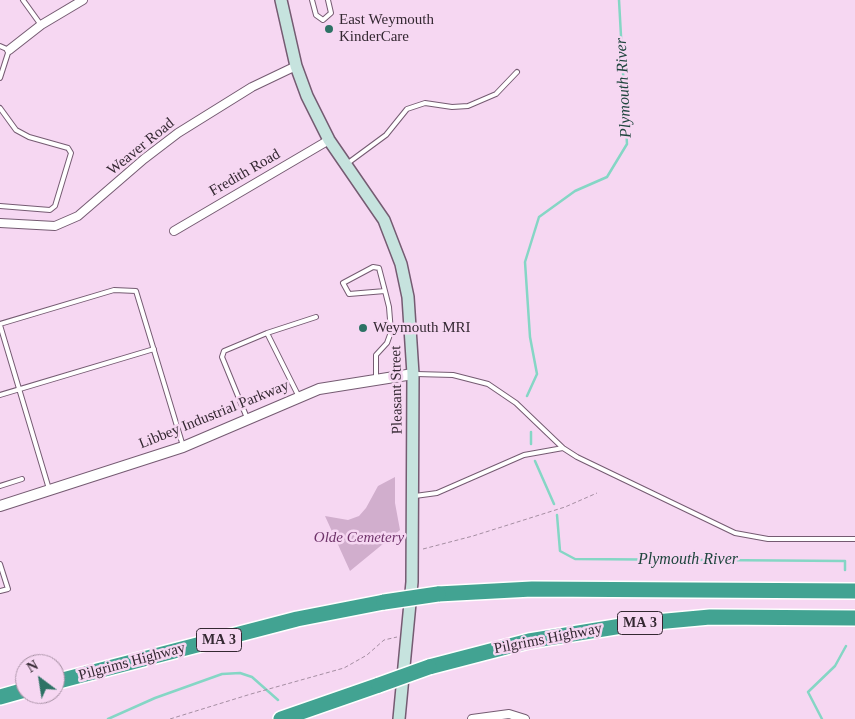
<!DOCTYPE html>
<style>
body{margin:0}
#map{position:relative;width:855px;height:719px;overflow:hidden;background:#f6d7f2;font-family:Georgia,serif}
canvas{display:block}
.north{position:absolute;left:15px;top:654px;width:50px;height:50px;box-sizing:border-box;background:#f6d7f2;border:1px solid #a891a5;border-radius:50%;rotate:329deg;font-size:14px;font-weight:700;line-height:20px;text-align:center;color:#342832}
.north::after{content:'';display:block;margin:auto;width:18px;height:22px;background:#2d7265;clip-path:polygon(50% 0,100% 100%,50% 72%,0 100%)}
</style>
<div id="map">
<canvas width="855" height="719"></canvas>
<div class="north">N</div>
</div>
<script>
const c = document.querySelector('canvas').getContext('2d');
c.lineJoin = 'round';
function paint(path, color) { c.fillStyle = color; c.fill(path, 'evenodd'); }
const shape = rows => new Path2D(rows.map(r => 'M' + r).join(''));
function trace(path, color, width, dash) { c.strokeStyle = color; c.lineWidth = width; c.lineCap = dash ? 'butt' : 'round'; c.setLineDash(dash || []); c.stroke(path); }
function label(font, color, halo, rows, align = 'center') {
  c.font = font + ' Georgia,serif'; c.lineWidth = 5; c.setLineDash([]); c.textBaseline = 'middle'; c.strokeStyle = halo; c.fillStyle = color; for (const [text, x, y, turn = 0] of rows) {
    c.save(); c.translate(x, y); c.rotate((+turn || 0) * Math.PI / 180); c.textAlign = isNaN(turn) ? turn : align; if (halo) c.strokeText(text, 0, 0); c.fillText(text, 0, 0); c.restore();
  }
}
paint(shape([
 [395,477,395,503,400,530,350,571,325,516,348,520,359,516,366,508,378,486]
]), '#d1aecd');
trace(shape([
 [527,396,537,374,530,337,525,262,539,217,575,191,607,177,627,144,619,0],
 [531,444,531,432],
 [535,461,554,504],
 [557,515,560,551,575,559,845,561,845,570],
 [108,719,155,698,222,674,240,673,252,677,278,700],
 [822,719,808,692,835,666,846,646]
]), '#85d6c5', 2.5);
const service = shape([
 [23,0,41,25],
 [312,0,316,15,323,20,331,13,328,0],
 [0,46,9,50,0,78],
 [0,108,16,130,29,137,68,148,71,153,55,206,50,210,0,206],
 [348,163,386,135,407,109,425,103,452,107,468,106,496,94,517,72],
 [0,324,114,290,136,291,183,446],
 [0,325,49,489],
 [267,333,316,317],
 [416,374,453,375,488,384,516,403,563,448,577,457,735,533,768,539,855,539],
 [376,379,376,355,387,343,391,332,389,307,385,291,379,268,373,267,343,283,349,294,385,291],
 [0,395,154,349],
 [247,418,222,357,224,351,267,333,299,397],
 [0,486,22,479],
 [415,496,437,493,524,455,563,448],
 [0,564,8,589,0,591]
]);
const minor = shape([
 [9,50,41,25,83,0],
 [0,223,55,226,78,216,144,159,178,133,252,87,296,66],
 [174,231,329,140],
 [472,719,509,714,525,719]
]);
const tertiary = shape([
 [0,506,183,447,319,389,413,374]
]);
const secondary = shape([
 [281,0,296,66,307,96,329,140,384,220,401,264,408,297,413,374,412,582,399,719]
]);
const motorway = shape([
 [438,594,532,589,855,591],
 [429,667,529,641,634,624,710,617,855,618],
 [55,682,297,619,384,602],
 [0,697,25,690],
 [281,719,379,685]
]);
trace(service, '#755b72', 6);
trace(minor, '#755b72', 10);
trace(tertiary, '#755b72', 12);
trace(secondary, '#755b72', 14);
trace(motorway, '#fff', 18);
trace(shape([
 [423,549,473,536,565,507,597,493],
 [170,719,251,694,344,668,367,655,384,640,397,637]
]), '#a58ea2', 1, [4, 2.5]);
trace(service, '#fff', 4);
trace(minor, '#fff', 8);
trace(tertiary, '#fff', 10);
trace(secondary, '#c6e3de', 11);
trace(motorway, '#42a392', 15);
const motorwayBridge = shape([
 [384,602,438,594],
 [379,685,429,667]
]);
trace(motorwayBridge, '#fff', 18, []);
trace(motorwayBridge, '#42a392', 15);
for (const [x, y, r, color] of [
 [329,29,5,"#2d7265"],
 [363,328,5,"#2d7265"]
]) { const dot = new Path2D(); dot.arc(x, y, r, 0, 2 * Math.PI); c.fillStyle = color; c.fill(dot); trace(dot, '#f6d7f2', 2); }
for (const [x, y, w] of [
 [640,623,45],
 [219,640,45]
]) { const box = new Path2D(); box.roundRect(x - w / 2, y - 11.5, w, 23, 4); c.fillStyle = '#f6d7f2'; c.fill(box); trace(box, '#342832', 1); }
label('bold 14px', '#342832', null, [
 ["MA 3",640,623],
 ["MA 3",219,640]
]);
label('15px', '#342832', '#f6d7f2', [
 ["East Weymouth",339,20],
 ["KinderCare",339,37],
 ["Weymouth MRI",373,328]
], 'left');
label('15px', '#342832', '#f6d7f2', [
 ["Weaver Road",141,147,-39],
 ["Fredith Road",245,173,-30],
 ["Pleasant Street",397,390,-91],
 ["Libbey Industrial Parkway",214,415,-22],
 ["Pilgrims Highway",548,639,-11],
 ["Pilgrims Highway",132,662,-15]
]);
label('italic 15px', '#6f336a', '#f6d7f2', [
 ["Olde Cemetery",359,538]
]);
label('italic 16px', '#1f453e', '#f6d7f2', [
 ["Plymouth River",624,88,-93],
 ["Plymouth River",688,560]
]);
</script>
